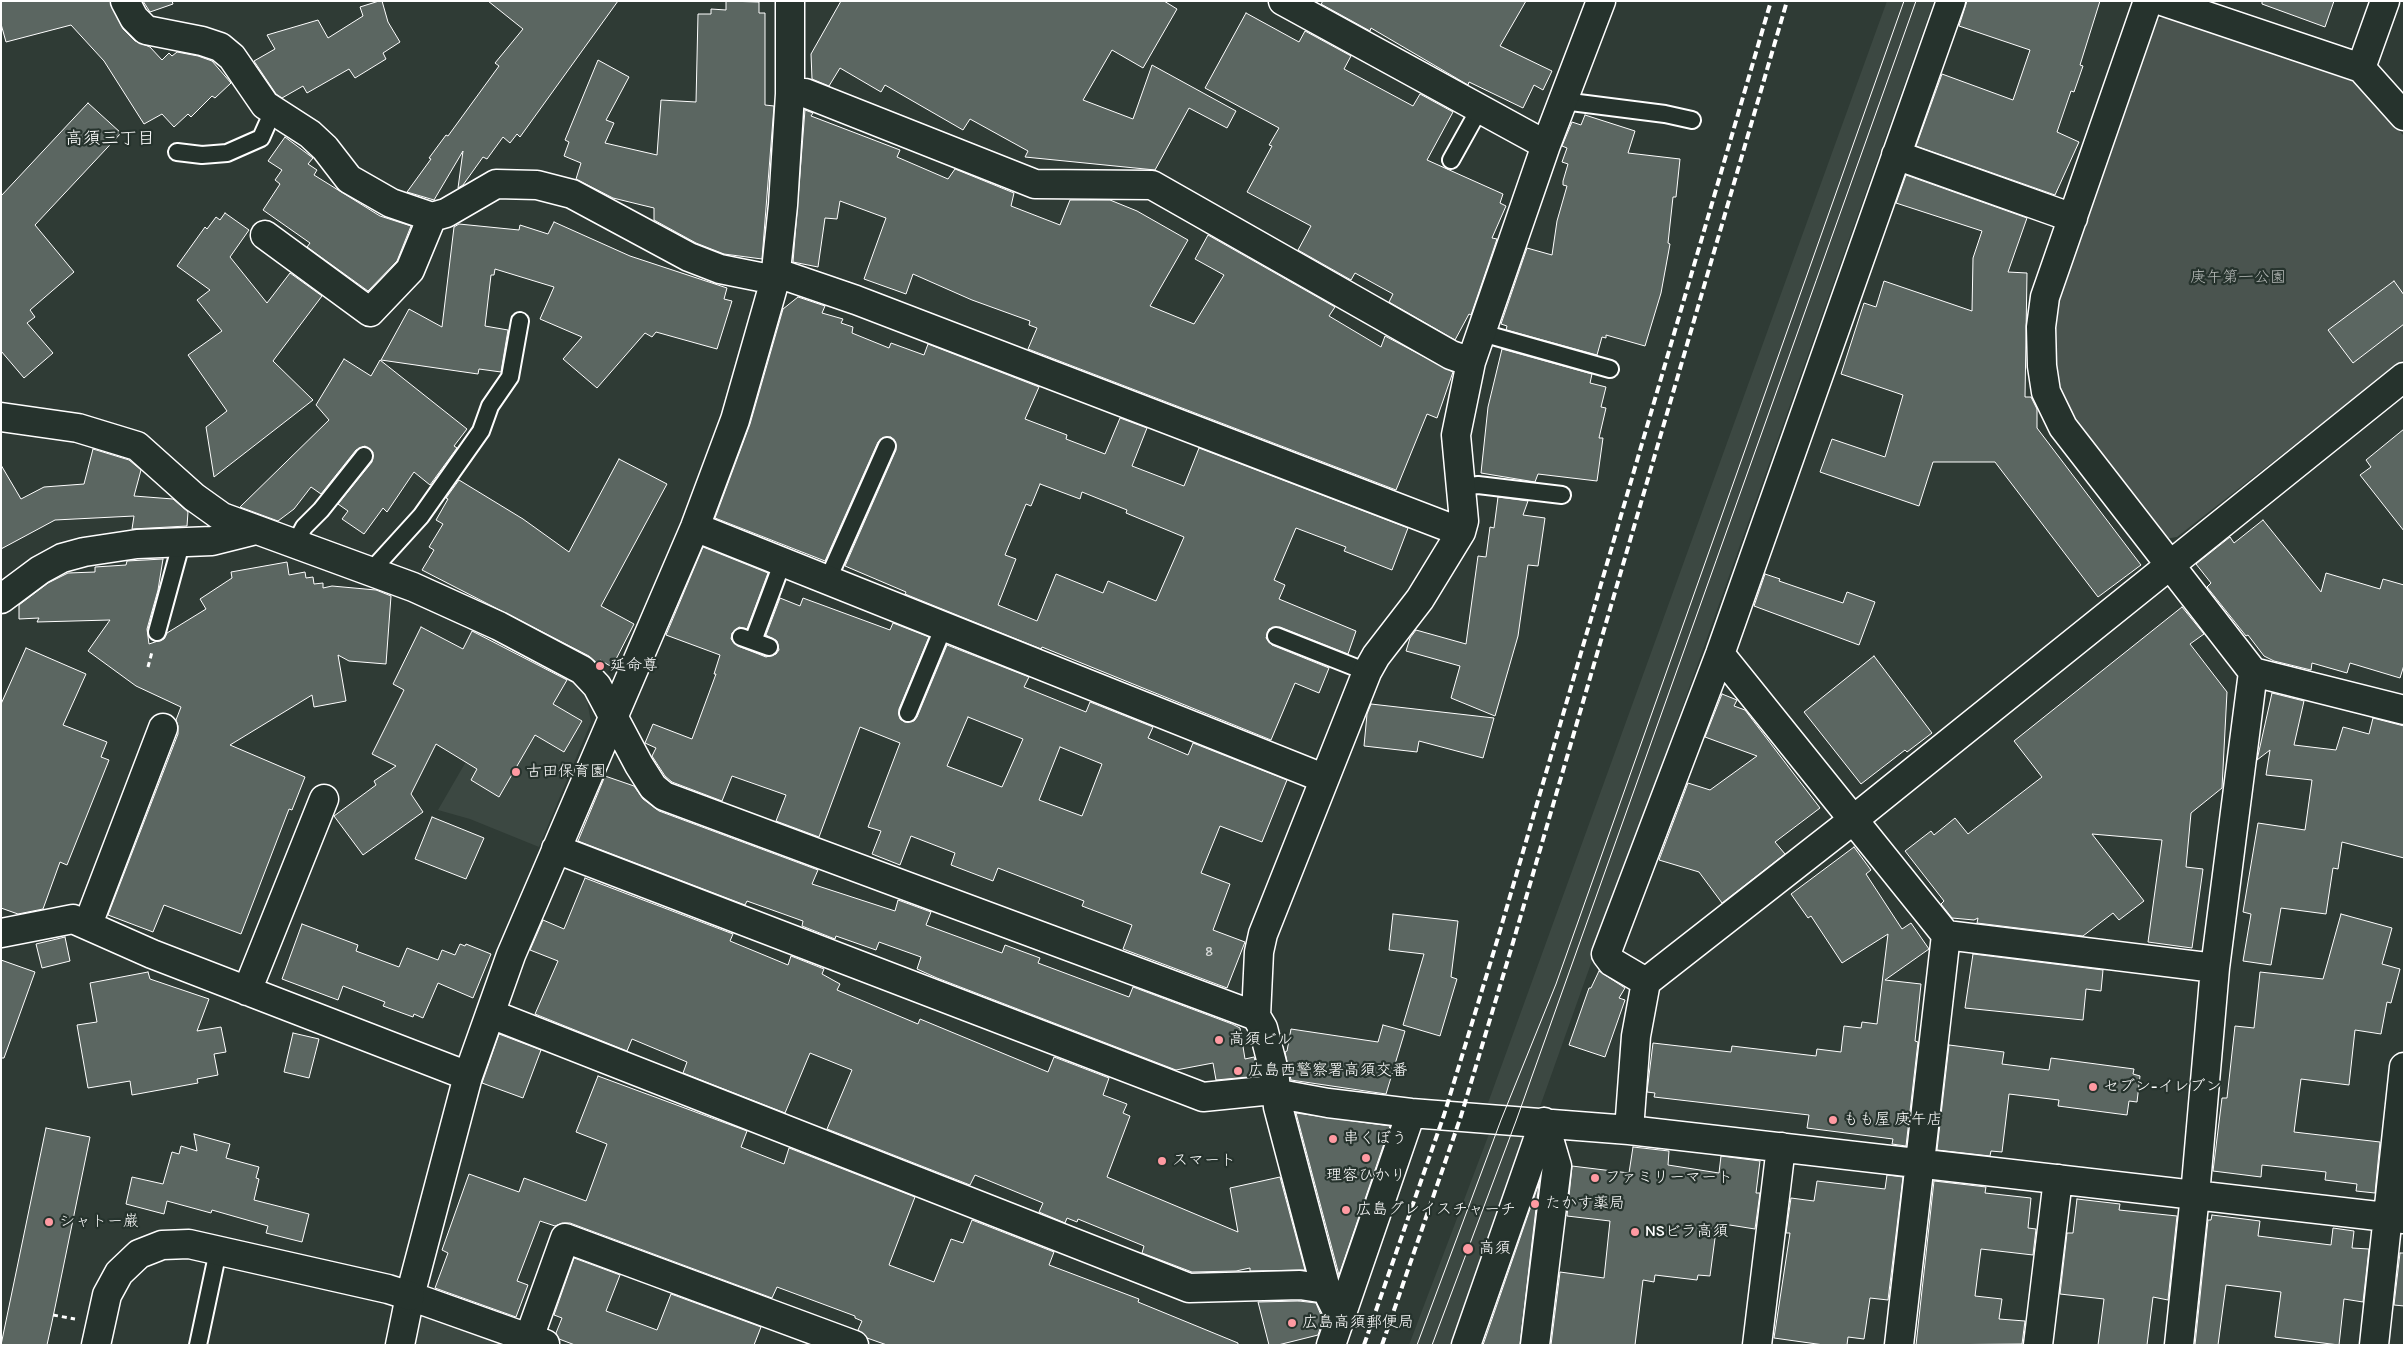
<!DOCTYPE html>
<meta charset="utf-8">
<style>
body{margin:0}
#map{position:relative;width:2405px;height:1346px;overflow:hidden;background:#2f3b35;font-family:Itim,sans-serif}
canvas{display:block}
.frame{position:absolute;inset:0;border:2px solid #fff;pointer-events:none}
</style>
<div id="map">
<canvas width="2405" height="1346"></canvas>
<div class="frame"></div>
</div>
<script>
const c = document.querySelector('canvas').getContext('2d');
c.lineJoin = 'round';
function paint(path, color) { c.fillStyle = color; c.fill(path, 'evenodd'); }
const shape = rows => new Path2D(rows.map(r => 'M' + r).join(''));
function trace(path, color, width, dash) { c.strokeStyle = color; c.lineWidth = width; c.lineCap = dash ? 'butt' : 'round'; c.setLineDash(dash || []); c.stroke(path); }
function label(font, color, halo, rows, align = 'center') {
  c.font = font + ' Itim,"Klee One",sans-serif'; c.lineWidth = 4.5; c.setLineDash([]); c.textBaseline = 'middle'; c.strokeStyle = halo; c.fillStyle = color; for (const [text, x, y, turn = 0] of rows) {
    c.save(); c.translate(x, y); c.rotate((+turn || 0) * Math.PI / 180); c.textAlign = isNaN(turn) ? turn : align; if (halo) c.strokeText(text, 0, 0); c.fillText(text, 0, 0); c.restore();
  }
}
paint(shape([
 [1887,1,1934,1,1455,1345,1409,1345,1500,1105,1488,1103],
 [530,651,567,672,582,689,587,700,591,722,539,847,470,819,438,810],
 [420,1310,515,1345,413,1345]
]), '#3c4842');
paint(shape([
 [2166,17,2357,83,2404,136,2404,359,2177,537,2164,539,2077,427,2061,396,2054,357,2052,322,2062,276,2153,21]
]), '#4a544f');
const building = shape([
 [1,1,110,1,123,29,135,41,150,47,162,60,169,53,172,56,177,52,198,56,212,61,231,83,215,98,212,96,191,117,188,114,174,127,162,114,144,124,104,61,71,25,6,42,1,24,1,1],
 [143,1,172,1,173,4,150,12,143,1],
 [379,1,382,1,388,22,400,42,383,53,386,59,355,78,349,69,307,93,303,86,282,98,276,94,254,61,275,49,267,35,318,20,328,38,363,16,360,7,379,1],
 [488,1,618,1,520,137,517,134,510,143,503,137,487,159,483,157,463,185,458,188,463,151,434,200,407,192,431,159,429,158,446,135,448,136,499,66,495,63,523,29,488,1],
 [726,1,759,2,759,13,765,13,765,105,774,106,762,259,724,254,696,243,654,220,654,208,613,198,576,179,581,163,564,156,569,142,565,140,598,60,629,77,606,120,614,123,605,143,657,155,661,100,696,102,698,14,711,14,711,9,726,10,726,1],
 [841,1,1164,1,1177,9,1143,68,1112,50,1083,100,1133,119,1152,65,1236,111,1227,128,1189,108,1155,170,1025,157,1028,151,970,119,963,130,885,85,881,92,840,68,829,86,812,79,811,54,841,1],
 [1323,1,1526,1,1500,46,1552,71,1543,90,1534,85,1523,108,1469,82,1468,85,1371,28,1370,31,1321,4,1323,1],
 [1967,1,2100,1,2080,65,2083,66,2074,92,2071,91,2057,132,2079,142,2055,195,1916,146,1942,74,2013,100,2030,50,1959,26,1967,1],
 [2262,1,2334,1,2325,27,2262,4,2262,1],
 [1246,13,1299,42,1305,31,1351,56,1344,69,1413,106,1420,94,1453,112,1427,160,1503,194,1500,203,1506,206,1492,238,1497,239,1471,315,1469,314,1455,340,1389,302,1393,294,1355,273,1351,280,1298,250,1311,226,1247,192,1272,146,1269,145,1279,128,1205,88,1246,13],
 [88,103,121,133,35,225,74,272,30,310,35,317,27,323,53,353,24,378,1,351,1,196,88,103],
 [805,110,813,113,811,116,900,150,897,157,948,179,955,169,1014,193,1011,206,1060,225,1070,200,1110,200,1137,211,1188,240,1150,306,1194,324,1224,275,1195,259,1208,235,1335,307,1329,316,1381,347,1385,336,1453,372,1437,418,1427,414,1396,490,1028,349,1037,328,1029,325,1030,321,972,300,913,274,906,294,864,279,886,218,840,201,837,219,825,218,818,267,793,262,805,110],
 [1585,115,1635,131,1628,153,1680,159,1676,197,1673,197,1668,243,1670,244,1661,293,1645,346,1606,335,1606,338,1602,337,1597,355,1506,330,1507,326,1501,324,1527,248,1552,255,1557,221,1567,186,1563,185,1563,181,1568,164,1562,162,1567,148,1562,146,1572,122,1581,125,1585,115],
 [285,137,313,158,308,164,317,170,314,175,380,216,411,226,397,261,368,291,307,247,310,243,263,210,280,184,275,180,282,170,268,161,285,137],
 [1906,175,2027,218,2008,272,2027,273,2025,397,2031,397,2037,409,2037,428,2141,565,2098,597,1995,462,1933,462,1919,506,1820,472,1832,439,1885,457,1903,395,1841,374,1864,303,1876,307,1884,281,1972,311,1973,258,1982,231,1896,203,1906,175],
 [225,213,249,230,230,257,267,303,290,273,322,296,273,361,313,400,214,477,206,427,227,411,188,355,222,331,197,300,210,290,177,266,205,227,207,229,216,217,220,220,225,213],
 [554,222,630,256,727,288,724,299,732,301,717,349,656,332,652,337,645,333,597,388,563,359,582,337,540,319,554,287,495,269,494,275,491,275,485,326,508,330,501,372,479,369,478,374,381,360,409,309,442,327,454,227,459,224,519,230,520,225,548,234,554,222],
 [2394,281,2404,295,2404,324,2353,363,2328,330,2394,281],
 [798,297,825,306,822,313,843,319,841,323,853,327,852,333,889,348,891,343,924,355,928,344,1039,387,1025,419,1067,435,1066,439,1105,454,1120,418,1147,428,1132,466,1184,486,1199,448,1408,528,1392,570,1344,551,1346,547,1296,528,1274,580,1285,585,1279,599,1356,631,1348,654,1280,627,1269,629,1266,638,1272,645,1329,668,1319,693,1295,683,1271,740,1042,647,1041,649,905,594,906,592,845,566,896,450,895,441,891,437,882,438,878,442,825,561,715,518,750,424,783,309,798,297],
 [1040,484,1080,499,1082,492,1127,510,1126,513,1184,537,1156,601,1108,581,1103,593,1056,574,1037,621,998,605,1016,559,1005,555,1026,504,1031,506,1040,484],
 [1502,349,1592,374,1590,383,1606,387,1601,407,1606,408,1599,438,1603,438,1597,481,1538,474,1535,482,1481,473,1488,407,1502,349],
 [344,359,371,376,380,360,467,429,454,446,457,448,430,485,414,472,387,512,383,508,364,534,342,519,348,511,338,504,372,462,373,452,365,446,356,450,321,494,311,487,294,509,278,521,240,507,329,420,316,405,344,359],
 [2404,429,2404,531,2360,475,2371,467,2366,460,2404,429],
 [93,449,129,460,141,470,134,496,173,499,188,512,187,526,132,529,134,516,55,520,1,549,1,465,21,499,44,487,84,484,93,449],
 [619,459,667,484,601,606,634,624,612,667,600,660,598,664,589,656,422,570,434,550,429,547,443,524,436,520,448,499,446,498,459,480,523,519,569,552,619,459],
 [1498,497,1528,501,1523,515,1545,518,1538,566,1528,565,1518,636,1495,716,1451,698,1460,666,1406,651,1410,638,1416,630,1466,644,1478,556,1486,557,1490,527,1494,528,1498,497],
 [2263,520,2321,592,2326,573,2380,589,2383,579,2404,585,2404,665,2400,678,2350,663,2347,673,2312,663,2311,670,2274,661,2264,656,2248,635,2246,636,2207,587,2211,583,2196,564,2230,537,2234,543,2263,520],
 [703,547,768,573,747,629,739,627,732,633,731,639,738,646,766,657,776,654,779,650,777,641,766,635,780,598,800,606,803,598,890,630,893,623,929,637,899,709,900,719,905,722,914,721,917,717,947,645,1029,677,1024,687,1086,712,1090,702,1153,727,1148,738,1188,755,1193,743,1287,780,1262,842,1220,826,1201,873,1230,884,1213,930,1245,942,1227,988,1123,949,1132,925,1082,906,1084,901,998,868,993,881,951,865,955,853,911,836,900,865,872,854,881,831,868,827,900,743,860,727,819,837,776,821,786,795,732,776,722,801,672,782,665,776,652,756,656,748,645,743,653,724,692,739,716,674,714,674,720,655,666,635,703,547],
 [968,717,1023,739,1002,787,947,766,968,717],
 [1060,747,1102,764,1082,816,1039,800,1060,747],
 [163,559,158,590,147,629,149,644,164,639,167,633,206,609,200,599,232,578,231,572,287,562,289,575,305,572,306,578,313,577,314,584,323,583,323,588,332,586,376,590,391,596,386,664,349,661,338,655,346,701,314,707,312,695,230,745,305,777,292,810,289,809,241,934,164,905,153,932,108,915,178,734,178,726,176,720,181,707,136,686,88,651,110,620,37,622,39,618,19,619,19,605,48,583,68,573,95,572,95,567,126,565,127,561,163,559],
 [1765,574,1780,579,1779,581,1843,603,1847,592,1875,602,1859,645,1754,606,1765,574],
 [2182,607,2204,634,2190,644,2227,692,2222,788,2191,813,2186,867,2203,869,2192,948,2148,942,2162,840,2092,834,2144,901,2119,920,2113,913,2083,936,1977,923,1978,918,1974,920,1952,918,1941,904,1944,901,1905,851,1931,831,1934,835,1955,818,1968,834,2042,777,2014,741,2182,607],
 [421,627,463,649,472,631,567,680,553,704,582,721,564,752,535,735,499,797,471,780,477,769,436,744,411,794,423,812,363,855,334,816,376,785,374,781,396,766,372,754,404,690,393,684,421,627],
 [26,648,86,674,63,725,107,742,101,757,109,760,67,865,60,862,43,909,18,914,1,908,1,704,26,648],
 [1874,656,1932,733,1907,752,1905,750,1861,784,1804,712,1874,656],
 [2272,693,2304,701,2294,745,2336,750,2343,727,2369,734,2373,718,2404,726,2404,858,2342,842,2338,869,2333,868,2326,914,2281,908,2271,965,2243,961,2251,914,2243,912,2258,823,2305,830,2312,780,2266,775,2270,750,2257,760,2272,693],
 [1722,694,1737,700,1734,706,1745,710,1820,808,1775,842,1785,854,1722,903,1699,872,1659,860,1688,783,1710,790,1757,756,1705,737,1722,694],
 [1371,704,1494,718,1483,758,1419,741,1417,752,1364,746,1367,714,1371,704],
 [605,776,634,786,643,799,659,811,818,870,812,884,895,911,898,900,931,912,926,925,1002,953,1005,945,1040,958,1038,963,1129,997,1133,987,1232,1024,1240,1028,1245,1059,1254,1057,1259,1076,1216,1080,1213,1063,1176,1070,937,978,917,969,921,957,879,942,876,950,836,936,835,939,802,926,803,921,747,901,745,905,578,841,605,776],
 [432,817,484,838,466,879,415,859,432,817],
 [1854,847,1871,870,1866,874,1902,929,1911,923,1929,949,1885,980,1921,984,1915,1041,1918,1042,1906,1146,1892,1144,1893,1139,1807,1128,1809,1115,1654,1097,1655,1093,1647,1092,1653,1043,1731,1052,1732,1046,1816,1056,1817,1049,1841,1052,1844,1026,1861,1028,1862,1022,1877,1024,1888,934,1842,963,1811,916,1808,918,1791,894,1854,847],
 [585,878,733,934,730,941,788,965,791,956,824,969,822,974,840,984,837,990,918,1024,920,1019,1048,1072,1054,1057,1109,1078,1103,1095,1127,1104,1123,1113,1130,1116,1107,1177,1238,1232,1230,1188,1280,1177,1305,1270,1250,1271,1250,1268,1236,1271,1192,1272,1142,1253,1144,1246,1078,1219,1077,1222,1067,1218,1065,1223,1039,1212,1043,1203,975,1175,970,1185,827,1129,852,1070,810,1053,785,1113,683,1073,687,1062,632,1039,627,1051,535,1014,558,961,530,950,543,920,564,929,585,878],
 [1393,914,1458,921,1451,977,1457,979,1440,1036,1403,1025,1424,954,1389,950,1393,914],
 [2341,914,2392,928,2382,964,2400,969,2391,1003,2387,1002,2381,1034,2355,1030,2349,1085,2301,1079,2294,1132,2380,1142,2375,1193,2356,1191,2357,1184,2325,1180,2326,1172,2262,1165,2261,1177,2213,1171,2222,1098,2227,1098,2235,1026,2254,1028,2260,972,2323,979,2341,914],
 [302,924,358,945,356,951,399,967,407,948,438,960,442,950,455,955,460,944,465,946,466,944,491,954,473,998,438,983,423,1018,414,1014,413,1017,383,1006,385,1002,343,986,338,1000,282,979,302,924],
 [65,937,70,961,42,968,36,944,65,937],
 [1973,954,2103,970,2101,991,2086,989,2083,1020,1965,1008,1973,954],
 [1,960,35,972,4,1058,1,1058,1,960],
 [1599,971,1625,988,1619,998,1625,1000,1605,1057,1569,1045,1589,988,1591,988,1599,971],
 [148,972,150,979,209,999,197,1031,221,1027,226,1052,214,1054,218,1075,197,1079,198,1083,132,1095,130,1081,88,1088,77,1025,97,1022,90,983,148,972],
 [1383,1025,1405,1031,1386,1094,1291,1080,1285,1052,1287,1051,1291,1029,1378,1042,1383,1025],
 [293,1033,319,1039,309,1078,284,1072,293,1033],
 [499,1034,541,1050,523,1098,482,1083,499,1034],
 [1949,1045,2004,1052,2002,1064,2049,1070,2051,1058,2134,1069,2133,1074,2140,1076,2137,1102,2129,1101,2127,1115,2058,1106,2059,1100,2009,1094,2002,1152,1991,1151,1990,1156,1937,1150,1949,1045],
 [598,1076,747,1131,741,1147,784,1164,789,1148,915,1197,889,1265,934,1282,951,1239,963,1243,972,1220,1054,1252,1049,1265,1139,1299,1138,1302,1238,1343,1238,1345,887,1345,867,1338,858,1330,862,1321,855,1318,855,1316,777,1287,772,1298,570,1223,562,1223,555,1226,540,1221,517,1281,528,1285,516,1317,435,1288,448,1253,442,1250,469,1174,519,1192,524,1178,586,1201,607,1144,576,1132,598,1076],
 [1296,1113,1390,1126,1339,1275,1296,1113],
 [46,1128,90,1137,52,1322,47,1345,1,1345,46,1128],
 [194,1134,230,1144,226,1158,259,1167,256,1178,259,1179,254,1200,309,1214,302,1242,266,1233,268,1226,212,1210,211,1213,167,1201,164,1214,126,1204,132,1177,163,1184,172,1152,179,1154,181,1146,197,1151,194,1134],
 [1633,1147,1669,1151,1668,1165,1719,1173,1721,1156,1760,1161,1756,1193,1760,1193,1755,1229,1717,1223,1710,1276,1698,1275,1697,1280,1655,1275,1654,1282,1643,1280,1635,1345,1551,1345,1560,1272,1604,1278,1610,1221,1567,1216,1572,1166,1629,1173,1633,1147],
 [1887,1175,1903,1177,1888,1300,1870,1298,1864,1339,1848,1337,1847,1345,1824,1345,1774,1338,1790,1233,1786,1233,1791,1198,1814,1201,1817,1181,1885,1189,1887,1175],
 [1934,1181,1986,1187,1985,1193,2031,1198,2028,1228,2036,1229,2033,1255,1981,1249,1975,1296,2002,1299,1999,1319,2025,1321,2022,1344,1916,1345,1934,1181],
 [1539,1183,1520,1345,1483,1345,1539,1183],
 [2077,1199,2120,1204,2119,1210,2177,1216,2168,1300,2153,1297,2147,1345,2098,1345,2104,1299,2060,1294,2067,1233,2073,1233,2077,1199],
 [2212,1215,2260,1221,2258,1236,2331,1245,2333,1228,2354,1231,2352,1248,2369,1249,2363,1302,2344,1299,2339,1345,2275,1337,2281,1292,2226,1285,2218,1345,2195,1345,2208,1220,2211,1220,2212,1215],
 [2400,1253,2404,1253,2404,1306,2394,1305,2400,1253],
 [574,1258,620,1275,606,1311,657,1330,671,1294,761,1327,754,1345,575,1345,559,1339,556,1333,562,1318,554,1315,574,1258],
 [1299,1301,1316,1303,1323,1320,1318,1335,1278,1345,1269,1345,1258,1302,1299,1301]
]);
paint(building, '#5b6661');
trace(building, '#fff', 1);
const lane = shape([
 [1563,101,1665,114,1692,120],
 [177,152,202,155,227,153,261,138,273,111],
 [1451,160,1480,108],
 [1482,333,1610,369],
 [1460,487,1478,485,1562,495],
 [295,544,304,527,321,510,364,456],
 [371,571,421,516,481,431,490,406,510,377,520,321],
 [828,579,887,446],
 [157,632,181,544],
 [1276,636,1367,672],
 [741,637,769,647],
 [753,641,783,561],
 [908,713,944,626],
 [198,1345,218,1251]
]);
const street = shape([
 [125,1,134,18,146,30,202,41,220,47,232,57,265,105,310,134,325,148,349,179,391,203,432,217,446,213,496,184,537,185,572,194,689,257,720,269,775,280,786,276,856,300,1461,532],
 [1283,1,1546,145],
 [2148,1,2045,297,2041,327,2042,366,2046,392,2063,427,2253,672,2404,710],
 [2162,1,2361,68,2404,116],
 [2361,68,2385,1],
 [790,94,805,93,1035,184,1152,185,1451,355,1471,362],
 [1896,155,2073,218],
 [265,235,370,312,410,270,432,217],
 [1,417,78,428,137,446,194,497,222,517,413,587,499,626,582,670,597,686,639,765,653,787,664,796,1256,1016],
 [695,527,1323,778],
 [1,599,40,570,62,558,84,552,137,544,212,541,256,530],
 [1720,654,1946,935,1899,1345],
 [556,849,1203,1097,1263,1091,1328,1103,1411,1113,1629,1130,2404,1219],
 [88,924,163,728],
 [1,933,73,919,152,954,468,1076],
 [1946,935,2215,968],
 [1646,982,1612,962,1606,954,1720,654,1951,1],
 [247,991,324,799],
 [491,1014,1189,1288,1300,1285,1326,1289],
 [1629,1130,1636,1036,1646,982,1853,820,2404,377],
 [410,1296,545,1344],
 [1343,1315,1338,1313,1326,1289,1278,1107,1274,1071,1263,1028,1256,1016,1259,952,1263,934,1367,672,1376,656,1420,599,1461,532,1464,521,1456,435,1471,362,1546,145,1601,1],
 [529,1338,565,1238,854,1345],
 [400,1345,410,1296,468,1076,511,955,695,527,735,420,775,280,783,205,790,94,790,1],
 [1331,1345,1411,1113],
 [1466,1345,1544,1122],
 [1535,1345,1557,1166,1544,1122],
 [1757,1345,1781,1147],
 [2038,1345,2058,1179],
 [2179,1345,2195,1195,2215,968,2253,672],
 [2374,1345,2404,1067]
]);
const secondary = shape([
 [96,1345,107,1295,119,1273,139,1254,162,1245,189,1244,388,1289,410,1296]
]);
trace(lane, '#fff', 20);
trace(street, '#fff', 31);
trace(secondary, '#fff', 31);
trace(shape([
 [148,667,152,652],
 [53,1315,75,1319]
]), '#fff', 3, [5, 4]);
trace(lane, '#26332d', 16);
trace(street, '#26332d', 28);
trace(secondary, '#26332d', 28);
trace(shape([
 [1417,1345,1501,1120,1556,984,1904,1],
 [1432,1345,1516,1121,1916,1]
]), '#fff', 1);
trace(shape([
 [1364,1345,1444,1115,1497,941,1771,1],
 [1382,1345,1461,1116,1512,946,1787,1]
]), '#fff', 4, [8, 4]);
for (const [x, y, r, color] of [
 [600,666,5,"#ff9aa2"],
 [516,772,5,"#ff9aa2"],
 [1219,1040,5,"#ff9aa2"],
 [1238,1071,5,"#ff9aa2"],
 [2093,1087,5,"#ff9aa2"],
 [1833,1120,5,"#ff9aa2"],
 [1333,1139,5,"#ff9aa2"],
 [1366,1158,5,"#ff9aa2"],
 [1162,1161,5,"#ff9aa2"],
 [1595,1178,5,"#ff9aa2"],
 [1535,1204,5,"#ff9aa2"],
 [1346,1210,5,"#ff9aa2"],
 [49,1222,5,"#ff9aa2"],
 [1635,1232,5,"#ff9aa2"],
 [1468,1249,6,"#ff9aa2"],
 [1292,1323,5,"#ff9aa2"]
]) { const dot = new Path2D(); dot.arc(x, y, r, 0, 2 * Math.PI); c.fillStyle = color; c.fill(dot); trace(dot, '#26332d', 2); }
label('14px', '#d6d9d8', null, [
 ["8",1209,952]
]);
label('16px', '#b7bbb9', '#26332d', [
 ["庚午第一公園",2238,278]
]);
label('16px', '#fff', '#26332d', [
 ["延命尊",610,666],
 ["古田保育園",526,772],
 ["高須ビル",1229,1040],
 ["広島西警察署高須交番",1248,1071],
 ["セブン-イレブン",2103,1087],
 ["もも屋 庚午店",1843,1120],
 ["串くぼう",1343,1139],
 ["スマート",1172,1161],
 ["理容ひかり",1366,1176,"center"],
 ["ファミリーマート",1605,1178],
 ["たかす薬局",1545,1204],
 ["広島グレイスチャーチ",1356,1210],
 ["シャトー巌",59,1222],
 ["NSビラ高須",1645,1232],
 ["高須",1479,1249],
 ["広島高須郵便局",1302,1323]
], 'left');
label('18px', '#fff', '#26332d', [
 ["高須三丁目",110,139]
]);
</script>
